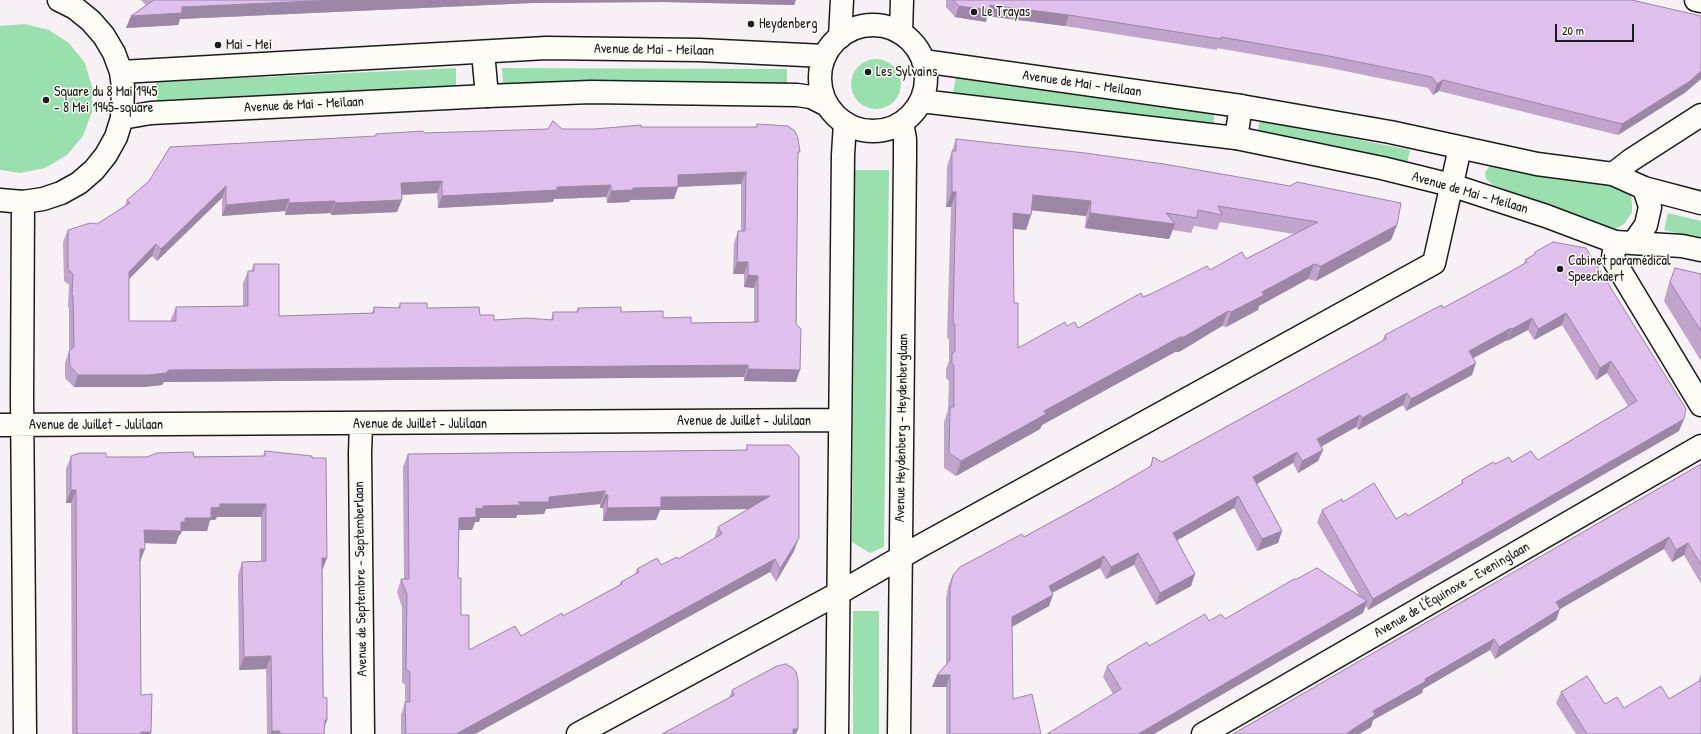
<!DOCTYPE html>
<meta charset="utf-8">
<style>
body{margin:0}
#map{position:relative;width:1701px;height:734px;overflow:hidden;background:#f7f0f5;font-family:"Patrick Hand",sans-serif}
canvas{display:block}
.scale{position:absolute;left:1555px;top:24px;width:79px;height:18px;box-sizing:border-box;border:2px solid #1c1c1c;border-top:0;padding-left:5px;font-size:12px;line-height:14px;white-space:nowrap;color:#1c1c1c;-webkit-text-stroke:3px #fdfcf7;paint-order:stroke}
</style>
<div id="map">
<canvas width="1701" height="734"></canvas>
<div class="scale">20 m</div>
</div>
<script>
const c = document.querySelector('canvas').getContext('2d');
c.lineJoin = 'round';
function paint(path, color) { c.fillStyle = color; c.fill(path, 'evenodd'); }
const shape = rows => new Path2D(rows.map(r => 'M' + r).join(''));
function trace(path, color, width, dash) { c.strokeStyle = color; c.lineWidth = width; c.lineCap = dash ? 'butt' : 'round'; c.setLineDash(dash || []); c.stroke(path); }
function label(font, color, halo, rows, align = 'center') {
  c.font = font + ' "Patrick Hand",sans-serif'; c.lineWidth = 3; c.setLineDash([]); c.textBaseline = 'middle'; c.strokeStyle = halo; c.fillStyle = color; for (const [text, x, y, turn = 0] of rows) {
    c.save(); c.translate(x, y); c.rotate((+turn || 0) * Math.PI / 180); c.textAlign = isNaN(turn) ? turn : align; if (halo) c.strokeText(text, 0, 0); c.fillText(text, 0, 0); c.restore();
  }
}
paint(shape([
 [25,24,49,30,69,43,85,63,92,87,92,112,83,136,67,155,45,168,20,173,0,170,0,26],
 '851 84a25 25 0 1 1 50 0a25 25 0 1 1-50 0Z',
 [456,68,456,89,157,100,156,82],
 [502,68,787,69,787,87,503,84],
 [957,71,1214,110,1214,129,953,93],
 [1260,120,1410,150,1407,164,1257,134],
 [1492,165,1615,181,1628,191,1631,195,1632,204,1632,212,1624,224,1617,228,1608,230,1581,221,1493,185,1486,179,1485,173,1488,168],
 [855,170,889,170,884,547,870,553,852,542],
 [1668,213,1701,221,1701,239,1664,230],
 [853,611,879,611,879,734,853,734]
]), '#99e0ae');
const minor = shape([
 [1696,0,1701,1],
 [901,33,902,0],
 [840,37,842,0],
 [483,52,487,96],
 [1236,138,1241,106],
 [1613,174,1631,160,1701,115],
 [23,202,22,398,25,734],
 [1615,242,1613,259,1701,405],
 [1634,242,1646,225,1650,207,1644,188],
 [361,424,360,453,363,734],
 [0,425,840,420],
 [578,734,839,593,922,545,1434,263,1460,148],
 [837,734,843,155,845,123],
 [899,734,905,157,905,139,902,123],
 [1203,734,1701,446]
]);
const tertiary = shape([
 '820 78a53 53 0 1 1 106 0a53 53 0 1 1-106 0Z',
 [923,61,1241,106,1390,132,1537,164,1613,174,1644,188,1701,203],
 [121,72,546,48,699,50,825,56],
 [921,101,1236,138,1382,168,1451,185,1546,216,1615,242,1682,246,1701,250],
 [122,118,151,113,487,96,591,92,797,95,811,97,827,105],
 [0,200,23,202,43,199,61,193,79,183,94,170,106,155,116,137,122,118,123,87,121,72,114,53,104,36,91,21,75,8,59,0]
]);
trace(minor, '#1c1c1c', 25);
trace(tertiary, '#1c1c1c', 25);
trace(minor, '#fdfcf7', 22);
trace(tertiary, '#fdfcf7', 22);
paint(shape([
 [141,0,796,0,794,5,664,2,532,3,180,19,178,25,126,28,131,16,146,5],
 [946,0,1632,0,1686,92,1618,135,1439,91,1433,95,1428,88,1325,67,1217,48,1217,50,1065,26,987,16,986,22,955,17,946,7],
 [757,124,798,158,796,382,744,381,744,377,164,382,162,385,144,387,74,387,65,378,65,363,69,351,69,309,68,306,69,285,64,281,63,242,68,230,97,224,125,206,127,200,375,136,376,134,425,133,562,129,595,129,641,127,756,127],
 [741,184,741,231,738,231,734,243,733,274,744,274,744,287,754,288,754,322,691,323,663,318,621,312,578,308,576,312,553,312,551,320,494,320,480,315,427,308,400,303,398,308,374,307,372,313,279,316,254,264,251,271,248,271,243,283,243,306,176,307,171,319,171,321,129,321,129,279,152,256,157,261,222,198,222,216,285,211,285,215,331,213,331,215,397,212,401,195,437,193,438,208,553,202,554,199,606,197,607,203,629,202,630,200,674,199,678,187],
 [956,139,1397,225,1391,240,1316,281,1308,279,1259,306,1258,310,1226,327,1222,326,1179,352,1175,352,1042,425,1040,429,956,476,944,468,944,422,948,410,949,381,946,378,946,369,949,361,949,340,947,337,951,207,946,207,947,166],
 [1032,210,1086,216,1085,228,1169,239,1173,230,1191,233,1194,226,1217,230,1220,222,1294,234,1246,259,1210,270,1143,297,1078,328,1067,326,1018,348,1014,303,1014,229,1026,230,1031,215],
 [1535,252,1679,431,1368,610,1366,606,1363,613,1113,694,1103,677,1107,666,1149,646,1209,621,1225,619,1295,580,1360,597,1317,522,1322,510,1343,502,1396,519,1408,516,1461,484,1462,480,1495,464,1512,462,1538,460,1628,406,1607,373,1596,380,1562,325,1534,340,1528,330,1507,341,1507,340,1474,358,1472,375,1406,411,1403,405,1358,430,1356,427,1321,447,1323,450,1318,461,1298,473,1293,463,1257,484,1282,531,1278,543,1257,551,1234,508,1177,540,1195,574,1191,586,1156,605,1134,565,1106,579,1100,568,1052,593,1049,606,1012,627,1013,699,1041,734,946,734,946,687,932,687,946,665,946,599,948,587,953,575,1110,490,1150,467,1153,457,1162,462,1382,341,1385,335,1443,308,1524,264,1525,260,1534,255],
 [1675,268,1701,274,1701,361,1664,301,1668,286],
 [747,445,794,551,776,582,770,572,475,734,401,734,401,715,405,702,405,685,402,682,402,607,397,592,401,579,404,579,403,467,408,454,746,450],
 [600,504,600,508,603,508,603,521,656,520,660,510,748,509,718,527,714,539,678,559,661,565,637,569,635,574,621,582,619,585,563,616,521,636,469,650,461,615,458,578,459,530,472,530,475,522,479,522,480,518,516,518,517,515,544,514,546,509],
 [265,451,322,570,324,734,267,734,266,669,239,670,238,575,242,562,261,561,261,517,217,517,215,520,210,520,207,531,182,531,180,535,179,535,176,544,144,543,140,562,141,695,151,734,72,734,71,503,66,503,66,469,71,456,106,457,263,456],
 [1701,464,1701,584,1684,555,1672,562,1664,549,1560,609,1556,620,1495,659,1490,650,1423,689,1422,693,1373,720,1371,727,1359,734,1233,734],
 [1701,674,1701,734,1576,734,1556,703,1561,692,1605,704,1624,708,1669,699,1698,682],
 [732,690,798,729,796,734,662,734,729,698]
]), '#c0a4cb');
paint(shape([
 [335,0,796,0,794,5,664,2,532,3,180,19,178,25,126,28,131,16,182,7],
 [990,5,1069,15,1065,26,987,16,986,22,955,17,959,6],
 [1701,71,1701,79,1686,92,1618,135,1622,124],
 [1443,80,1439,91,1433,95,1437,84],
 [746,172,741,184,673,187,678,175],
 [442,181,437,193,396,195,401,183],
 [611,185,606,197,554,199,553,202,438,208,442,196,557,187],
 [226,186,222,198,157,261,161,249],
 [678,187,674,199,630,200,629,202,607,203,611,191,633,188],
 [952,192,956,192,951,207,946,207],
 [1033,195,1091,201,1086,216,1028,210],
 [289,199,285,211,222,216,226,205],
 [402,200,397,212,331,215,335,203],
 [335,201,331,213,285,215,289,203],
 [1013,213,1031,215,1026,230,1008,228],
 [1090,213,1175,224,1169,239,1085,228],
 [1397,225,1391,240,1316,281,1321,266],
 [156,244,152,256,124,284,129,272],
 [737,262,748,262,744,274,733,274],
 [1314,264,1308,279,1259,306,1258,310,1226,327,1231,312,1262,292],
 [748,275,758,276,754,288,744,287],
 [1228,311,1222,326,1179,352,1175,352,1042,425,1040,429,956,476,961,461,1044,411],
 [1566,313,1562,325,1534,340,1538,329],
 [1532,318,1528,330,1507,341,1512,329],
 [1511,328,1507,340,1465,362,1469,351],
 [1611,361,1607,373,1596,380,1600,368],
 [1476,363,1472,375,1406,411,1411,399],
 [748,365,744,377,164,382,162,385,144,387,74,387,78,375,169,370],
 [748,369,800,370,796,382,744,381],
 [1407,393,1403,405,1358,430,1362,418],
 [1360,415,1356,427,1313,451,1317,439],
 [1684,419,1679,431,1368,610,1373,599],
 [1323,450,1318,461,1298,473,1302,461],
 [1297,452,1293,463,1248,489,1253,477],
 [71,490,76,490,71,503,66,503],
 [605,491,600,504,546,509,544,514,517,515,516,518,480,518,479,522,475,522,472,530,454,530,459,518,483,506,549,497],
 [605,495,608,495,603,508,600,508],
 [770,496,765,509,660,510,656,520,603,521,607,508,661,497],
 [1238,496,1234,508,1169,545,1173,533],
 [220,504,266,504,261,517,217,517,215,520,210,520,207,531,182,531,180,535,179,535,176,544,139,543,144,530,181,522,185,518],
 [1282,531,1278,543,1257,551,1262,539],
 [1669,537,1664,549,1560,609,1556,620,1495,659,1499,647,1556,602],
 [799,538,794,551,776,582,780,569],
 [1688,543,1684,555,1672,562,1676,550],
 [140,549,145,549,140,562],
 [1138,553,1134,565,1106,579,1111,567],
 [1104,556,1100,568,1044,597,1049,586],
 [322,558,327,558,322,571],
 [775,559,770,572,475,734,456,734],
 [1195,574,1191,586,1156,605,1160,593],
 [1053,595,1049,606,1008,629,1012,617],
 [1367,601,1363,613,1154,734,1138,734],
 [1494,639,1490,650,1423,689,1422,693,1373,720,1371,727,1359,734,1347,734,1373,711,1425,679],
 [271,656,266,669,239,670,244,657],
 [937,675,950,675,946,687,932,687],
 [325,720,327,720,323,733],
 [793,729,798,729,796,734,791,734],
 [272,731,280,731,279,734,270,734],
 [141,732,151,732,151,734,140,734]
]), '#9c86a5');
const building = shape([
 [154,0,335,0,182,7,182,13,131,16,154,0],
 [953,0,1632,0,1701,16,1701,71,1690,81,1622,124,1443,80,1437,84,1432,77,1329,56,1221,37,1221,39,1069,15,990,5,990,10,959,6,953,0],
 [553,121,562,129,595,129,641,125,641,127,757,127,757,124,788,126,795,131,798,138,800,152,798,152,796,324,801,329,800,370,748,369,748,365,169,370,166,373,148,375,78,375,70,366,69,351,74,347,73,297,72,294,73,274,68,269,68,230,90,223,97,224,130,203,127,200,149,181,170,147,376,136,376,134,423,131,425,133,548,129,553,121],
 [746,172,745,231,738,231,737,262,748,262,748,275,758,276,758,322,691,323,691,317,663,318,663,311,621,312,621,307,578,308,578,312,553,312,553,320,527,318,494,320,494,315,480,315,479,307,427,308,427,303,400,303,400,308,374,307,374,313,279,316,279,264,254,264,254,271,248,271,248,306,176,307,176,321,129,321,129,272,156,244,161,249,226,186,226,205,289,199,289,203,335,201,335,203,402,200,401,183,442,181,442,196,557,190,557,187,611,185,611,191,633,190,633,188,678,187,678,175,746,172],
 [956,139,1085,153,1164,164,1290,186,1297,182,1401,203,1397,225,1321,266,1314,264,1262,292,1264,295,1231,312,1228,311,1184,337,1180,337,1044,411,1046,414,961,461,949,453,950,407,954,407,954,366,952,363,952,354,955,351,955,325,953,322,956,192,952,192,952,151,956,151,956,139],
 [1033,195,1091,201,1090,213,1175,224,1166,213,1197,218,1198,210,1222,215,1218,206,1318,222,1246,259,1242,252,1210,270,1207,266,1153,293,1143,297,1141,293,1078,328,1075,322,1067,326,1065,322,1018,348,1018,303,1014,303,1013,213,1031,215,1033,195],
 [1553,242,1586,248,1686,409,1684,419,1373,599,1322,510,1342,499,1343,502,1374,483,1396,519,1406,513,1408,516,1463,483,1462,480,1493,462,1495,464,1509,457,1512,462,1531,451,1538,460,1637,401,1611,361,1600,368,1566,313,1538,329,1532,318,1512,329,1511,328,1469,351,1476,363,1411,399,1407,393,1362,418,1360,415,1317,439,1323,450,1302,461,1297,452,1253,477,1282,531,1262,539,1238,496,1173,533,1195,574,1160,593,1138,553,1111,567,1104,556,1049,586,1053,595,1012,617,1013,699,1032,694,1041,734,950,734,950,675,937,675,950,660,950,587,953,575,960,567,1022,534,1024,537,1110,490,1151,466,1153,457,1162,462,1386,339,1385,335,1426,313,1442,305,1443,308,1508,273,1527,262,1525,260,1535,254,1535,252,1553,242],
 [1675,268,1701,274,1701,331,1670,282,1675,268],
 [747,445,789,445,799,456,799,538,780,569,775,559,456,734,406,734,405,702,410,702,410,672,406,669,407,594,401,579,409,579,408,454,747,450,747,445],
 [605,491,605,495,608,495,607,508,661,507,661,497,770,496,718,527,722,534,678,559,677,557,661,565,657,558,637,569,639,572,621,582,622,584,563,616,562,613,521,636,515,626,469,650,469,615,461,615,461,578,458,578,459,518,476,517,476,508,483,509,483,506,521,505,518,502,549,502,549,497,605,491],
 [265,451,312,456,312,458,326,458,327,558,322,558,323,697,327,698,327,720,325,720,324,734,280,734,280,731,272,731,271,656,244,657,242,562,266,561,266,504,220,504,220,507,211,508,211,518,185,518,185,522,181,522,181,531,144,530,145,549,140,549,141,695,152,694,151,732,141,732,141,734,77,734,76,490,71,490,71,456,80,453,106,453,106,457,147,457,157,453,193,452,194,457,265,456,265,451],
 [1701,464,1701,565,1688,543,1676,550,1669,537,1556,602,1560,609,1499,647,1494,639,1425,679,1426,681,1373,711,1375,715,1347,733,1347,734,1233,734,1701,464],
 [1317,568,1367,601,1138,734,1047,734,1121,689,1107,666,1147,642,1149,646,1205,614,1209,621,1221,614,1225,619,1294,579,1295,580,1317,568],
 [786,664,793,668,796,672,798,680,798,729,793,729,793,734,662,734,734,695,732,690,777,666,786,664],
 [1587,676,1605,704,1617,697,1624,708,1661,686,1669,699,1701,680,1701,734,1587,734,1561,692,1587,676]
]);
paint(building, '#dfbfec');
trace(building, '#9c86a5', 1);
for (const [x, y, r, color] of [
 [974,12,4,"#1c1c1c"],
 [751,24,4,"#1c1c1c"],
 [218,45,4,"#1c1c1c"],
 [868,72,4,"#1c1c1c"],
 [46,100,4,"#1c1c1c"],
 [1560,269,4,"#1c1c1c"]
]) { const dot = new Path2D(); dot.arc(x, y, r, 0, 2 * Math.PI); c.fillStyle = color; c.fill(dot); trace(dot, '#fdfcf7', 1.5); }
label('14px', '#1c1c1c', '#fdfcf7', [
 ["Le Trayas",982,12],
 ["Heydenberg",759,24],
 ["Mai - Mei",226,45],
 ["Les Sylvains",876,72],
 ["Square du 8 Mai 1945",54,92],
 ["- 8 Mei 1945-square",54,108],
 ["Cabinet paramédical",1568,261],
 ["Speeckaert",1568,277]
], 'left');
label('14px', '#1c1c1c', '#fdfcf7', [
 ["Avenue de Mai - Meilaan",654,50,1],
 ["Avenue de Mai - Meilaan",1082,84,8],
 ["Avenue de Mai - Meilaan",304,105,-3],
 ["Avenue de Mai - Meilaan",1470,193,16],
 ["Avenue de Juillet - Julilaan",744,421],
 ["Avenue de Juillet - Julilaan",420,424],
 ["Avenue de Juillet - Julilaan",96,425],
 ["Avenue Heydenberg - Heydenberglaan",902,428,-89],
 ["Avenue de Septembre - Septemberlaan",361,579,-91],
 ["Avenue de l'Équinoxe - Eveninglaan",1452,590,-30]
]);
</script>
